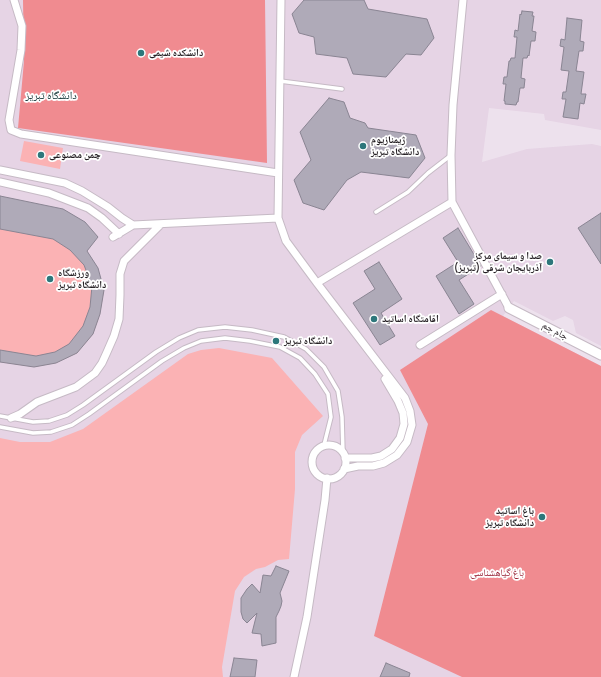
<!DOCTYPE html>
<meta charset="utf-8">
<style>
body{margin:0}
canvas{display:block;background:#ede1ed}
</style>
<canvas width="601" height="677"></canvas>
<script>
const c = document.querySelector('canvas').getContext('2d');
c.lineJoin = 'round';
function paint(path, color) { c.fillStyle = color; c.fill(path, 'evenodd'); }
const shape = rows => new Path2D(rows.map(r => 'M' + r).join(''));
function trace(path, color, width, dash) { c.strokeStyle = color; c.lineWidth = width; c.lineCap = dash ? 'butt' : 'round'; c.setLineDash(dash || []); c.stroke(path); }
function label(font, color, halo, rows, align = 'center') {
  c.font = font + ' Manrope,"Noto Naskh Arabic",sans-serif'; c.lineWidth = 3.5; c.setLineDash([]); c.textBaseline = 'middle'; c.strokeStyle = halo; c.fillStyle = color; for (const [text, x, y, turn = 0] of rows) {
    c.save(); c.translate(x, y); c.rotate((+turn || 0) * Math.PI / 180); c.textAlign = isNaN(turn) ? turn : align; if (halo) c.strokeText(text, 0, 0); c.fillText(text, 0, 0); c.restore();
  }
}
paint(shape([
 [0,0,601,0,601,130,545,120,544,114,489,108,482,162,527,149,592,144,601,146,601,346,576,333,573,320,565,316,553,321,514,301,503,316,601,366,601,677,0,677]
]), '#e6d4e5');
paint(shape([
 [24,141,63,148,60,169,20,161],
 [0,196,87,251,104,290,100,314,93,334,77,353,56,363,34,367,0,362],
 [219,348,272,358,323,416,302,435,295,452,295,489,289,559,278,560,265,567,256,569,244,577,235,591,222,667,223,677,0,677,0,438,20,442,50,442,83,429,188,354,201,350]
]), '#fbb2b4');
paint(shape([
 [23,0,265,0,267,163,18,128,24,61],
 [491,310,601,366,601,677,462,677,374,636,428,424,400,370]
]), '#f08b90');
const building = shape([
 [304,0,364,0,368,9,427,19,434,38,421,55,406,54,386,77,353,74,347,58,316,54,314,37,299,33,292,14,304,0],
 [522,11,533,12,532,16,534,16,532,31,536,32,535,41,531,41,529,56,528,55,527,58,523,58,521,78,525,79,524,88,520,88,518,102,517,102,516,105,505,104,505,101,504,101,506,84,503,84,504,77,507,77,509,61,510,61,511,58,515,58,517,37,514,37,515,30,518,31,520,14,521,15,522,11],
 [567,18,582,20,580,41,584,42,583,51,579,51,576,71,584,72,581,94,586,94,584,104,580,103,578,119,563,117,566,99,562,99,563,92,566,92,569,71,561,70,564,47,560,46,561,39,565,40,567,18],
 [329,98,344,102,350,118,365,123,368,128,416,135,425,158,409,178,361,172,347,180,324,210,303,203,294,180,311,160,300,132,329,98],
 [0,196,63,209,85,222,98,237,87,251,98,268,104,290,100,314,93,334,77,353,56,363,34,367,0,362,0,350,36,356,55,352,69,344,83,326,90,307,92,286,84,265,70,250,53,239,0,229,0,196],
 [601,213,601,264,578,228,601,213],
 [458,228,481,266,459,280,474,304,459,314,436,276,458,262,443,238,458,228],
 [379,262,402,299,381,313,395,336,380,345,353,303,375,289,364,271,379,262],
 [276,566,289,571,280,593,282,601,281,606,279,611,276,617,276,643,262,646,261,634,252,633,257,613,247,623,243,619,241,612,241,598,247,589,252,584,260,593,263,575,271,576,276,566],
 [234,658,257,660,255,677,230,677,234,658],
 [386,663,410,673,409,677,380,677,386,663]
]);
paint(building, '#afaab8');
trace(building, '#8a8593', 1);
const service = shape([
 [280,81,342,89],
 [376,212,408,192,428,173,450,156],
 [0,416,33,422,49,421,67,415,83,405,156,352,179,338,198,330,225,327,252,330,284,337,306,349,324,367,338,391,342,417,343,453],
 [0,427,33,433,51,432,72,425,89,414,162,361,184,348,201,341,225,338,250,341,280,347,300,358,315,374,328,394,331,417,324,445]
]);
const minor = shape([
 [14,0,22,26,21,50,9,120,11,130,21,134,278,173],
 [281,0,278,218,286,241,317,283,405,398,410,411,412,425,407,442,397,455,384,463,373,466,358,466,344,469],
 [0,170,65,183,82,191,108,207,122,218,133,225],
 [0,182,49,193,88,208,102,218,119,234],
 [452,202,509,308],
 [113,237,133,225,278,218],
 [317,283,452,202,451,155,453,105,463,0],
 [420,345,502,294],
 [11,418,20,414,37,402,76,387,95,373,102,363,107,352,114,336,119,319,120,295,120,274,124,261,161,224],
 '312 462a17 17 0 1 1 34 0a17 17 0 1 1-34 0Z',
 [345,458,372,458,381,456,392,449,400,438,404,424,403,413,398,401,385,379],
 [294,677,307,617,325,500,327,478]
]);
const tertiary = shape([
 [509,308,601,355]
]);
trace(service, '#c6bac5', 5.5);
trace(minor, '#c6bac5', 9);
trace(tertiary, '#c6bac5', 11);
trace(service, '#fff', 3.5);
trace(minor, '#fff', 7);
trace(tertiary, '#fff', 9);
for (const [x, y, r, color] of [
 [141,53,4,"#2d777b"],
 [363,146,4,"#2d777b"],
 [41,155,4,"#2d777b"],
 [550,262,4,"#2d777b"],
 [50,279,4,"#2d777b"],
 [374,319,4,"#2d777b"],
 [276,341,4,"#2d777b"],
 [542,517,4,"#2d777b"]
]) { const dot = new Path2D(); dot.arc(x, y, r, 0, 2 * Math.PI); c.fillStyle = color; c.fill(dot); trace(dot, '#fff', 1.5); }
label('bold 10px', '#241f23', '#fff', [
 ["دانشکده شیمی",149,53],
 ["ژیمنازیوم",371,140],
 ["دانشگاه تبریز",371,152],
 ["چمن مصنوعی",49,155],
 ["صدا و سیمای مرکز",542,256,"right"],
 ["آذربایجان شرقی (تبریز)",542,268,"right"],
 ["ورزشگاه",58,273],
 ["دانشگاه تبریز",58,285],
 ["اقامتگاه اساتید",382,319],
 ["دانشگاه تبریز",284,341],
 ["باغ اساتید",534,511,"right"],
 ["دانشگاه تبریز",534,523,"right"]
], 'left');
label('10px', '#241f23', '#fff', [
 ["جام جم",555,331,28]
]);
label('10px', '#982235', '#fff', [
 ["باغ گیاهشناسی",497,573]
]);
label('11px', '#103335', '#fff', [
 ["دانشگاه تبریز",51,96]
]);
</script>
